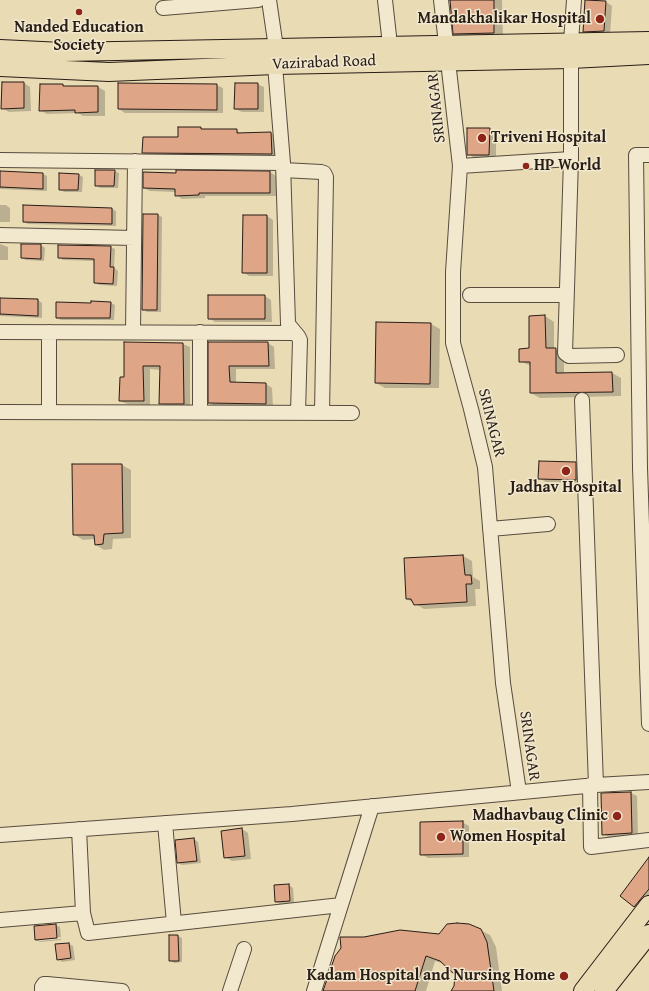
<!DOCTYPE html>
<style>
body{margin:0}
canvas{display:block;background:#e9dbb4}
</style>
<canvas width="649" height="991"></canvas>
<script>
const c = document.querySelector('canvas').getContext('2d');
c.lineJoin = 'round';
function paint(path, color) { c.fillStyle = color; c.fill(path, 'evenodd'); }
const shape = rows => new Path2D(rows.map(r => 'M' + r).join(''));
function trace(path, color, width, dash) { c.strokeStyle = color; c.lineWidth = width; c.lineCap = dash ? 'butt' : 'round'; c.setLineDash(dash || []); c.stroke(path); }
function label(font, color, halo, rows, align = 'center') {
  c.font = font + ' "Gentium Book Plus",serif'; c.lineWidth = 3; c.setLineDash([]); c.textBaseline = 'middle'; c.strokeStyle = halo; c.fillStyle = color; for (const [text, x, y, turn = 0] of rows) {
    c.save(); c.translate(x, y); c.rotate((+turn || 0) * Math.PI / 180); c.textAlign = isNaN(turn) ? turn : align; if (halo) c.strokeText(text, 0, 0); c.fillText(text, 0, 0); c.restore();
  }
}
paint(shape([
 [451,0,502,0,503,38,463,39,454,34],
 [606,2,612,6,610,35,591,35,584,31],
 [24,83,30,87,31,111,9,112,2,108],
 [257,84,264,87,264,112,242,112,235,109],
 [62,85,66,87,98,87,105,91,105,116,83,116,78,113,47,114,40,110],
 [216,85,223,88,223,113,125,113,119,109],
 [200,128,204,130,236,130,242,134,271,133,277,137,277,157,149,156,143,152],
 [490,130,496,133,496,158,475,158,468,154],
 [114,171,119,173,118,188,100,188,96,185],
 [177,171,270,172,276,176,276,196,205,196,205,198,182,199,176,195,176,192,150,191,144,188,177,174],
 [0,172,43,174,47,176,47,191,0,189],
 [79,175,83,177,82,192,64,192,60,189],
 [0,205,6,205,10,208,10,222,0,222],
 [24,206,112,209,116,211,116,226,28,224,24,222],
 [158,215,162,217,161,312,147,312,143,309],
 [267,216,273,220,273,276,249,276,243,272],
 [0,244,8,247,8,260,0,260],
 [41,245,45,248,44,261,26,260,22,258],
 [110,247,115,249,114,268,118,271,117,286,99,285,95,283,95,261,63,260,59,257],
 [265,296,271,300,272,322,215,322,209,318],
 [0,299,38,300,42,303,42,318,0,316],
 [57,303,111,303,115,305,114,320,61,320,57,318],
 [545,316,554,322,554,349,564,354,564,374,612,373,621,378,621,396,540,398,531,393,531,366,520,361,530,349,530,317],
 [431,324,440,329,439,388,385,388,376,383],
 [125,343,183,344,190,347,190,407,167,407,160,403,161,370,150,369,150,405,127,404,120,401,125,378],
 [210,343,268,343,274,347,275,369,236,369,236,384,266,384,272,388,273,407,216,407,210,403],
 [575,463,582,467,582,483,546,482,539,478],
 [122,465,131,470,131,538,113,539,112,549,104,550,96,545,95,539,83,540,74,534],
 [463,556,472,561,473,577,480,581,480,589,475,589,476,606,424,609,407,599,405,559],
 [631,793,637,796,638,837,610,838,603,834],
 [462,822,469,826,469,857,428,858,421,854],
 [242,829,248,833,251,859,232,861,225,857],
 [194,839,198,842,201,863,182,865,178,863],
 [649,859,649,904,644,911,621,896],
 [289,885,293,888,294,903,280,904,276,902],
 [56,925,60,927,61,937,39,939,39,941,61,939,61,940,40,942,36,940],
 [480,930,490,935,496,947,502,991,452,991,455,986,457,974,444,964,435,961,426,991,324,991,440,935],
 [178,936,182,938,182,962,174,963,170,960],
 [69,944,73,946,75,960,62,962,58,959]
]), '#0003');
const building = shape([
 [450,0,494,0,494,33,453,34,450,0],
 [585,0,606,1,604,31,583,32,585,0],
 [2,82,24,82,24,108,1,109,2,82],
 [118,83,217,84,217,110,118,109,118,83],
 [235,83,258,83,258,109,234,109,235,83],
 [40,84,63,84,63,86,98,86,98,112,75,113,75,110,39,111,40,84],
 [178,127,201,127,201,129,237,129,237,133,271,132,272,154,142,153,143,137,178,137,178,127],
 [467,128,490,128,489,155,467,155,467,128],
 [95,170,115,170,114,186,95,186,95,170],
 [176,170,270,171,270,193,199,193,199,195,175,196,175,189,143,188,143,172,176,173,176,170],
 [0,171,43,173,43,189,0,187,0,171],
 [59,173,79,174,78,190,59,190,59,173],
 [23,205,112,208,112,224,23,222,23,205],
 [143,214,158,214,157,310,142,310,143,214],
 [243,215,267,215,267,273,242,273,243,215],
 [21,244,41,244,41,259,21,258,21,244],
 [58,245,111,246,110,267,114,267,113,284,94,283,94,259,58,258,58,245],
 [208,295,265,295,265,319,208,319,208,295],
 [0,298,38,299,38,316,0,314,0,298],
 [91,301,111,302,110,318,56,318,56,302,91,303,91,301],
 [545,315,546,348,556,348,556,373,612,372,613,392,530,393,530,362,519,362,519,349,529,348,529,316,545,315],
 [376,322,431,323,430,384,375,383,376,322],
 [124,342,183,343,184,404,159,404,160,366,143,366,144,401,119,401,120,377,124,377,124,342],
 [208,342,268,342,269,366,229,366,230,382,266,383,266,404,208,403,208,342],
 [539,461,576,462,576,480,538,479,539,461],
 [72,464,122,464,123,533,104,534,103,544,95,545,94,535,73,535,72,464],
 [463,555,465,575,471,575,472,584,466,584,467,602,414,605,411,599,406,599,404,558,463,555],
 [631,792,632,833,602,835,601,793,631,792],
 [463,821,463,854,420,855,420,822,463,821],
 [242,828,245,856,224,858,221,831,242,828],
 [194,838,197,861,177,863,175,840,194,838],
 [649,857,649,889,634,907,620,896,649,857],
 [289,884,290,901,275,902,274,885,289,884],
 [457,923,469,924,481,929,487,942,494,991,451,991,454,986,455,975,440,961,426,956,415,991,323,991,335,956,341,948,340,937,364,937,400,930,439,934,447,924,457,923],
 [56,924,57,938,35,940,34,926,56,924],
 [169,935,178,935,179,961,169,961,169,935],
 [69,943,71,958,57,960,55,944,69,943]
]);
paint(building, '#dea587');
trace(building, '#281d17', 1);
const minor = shape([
 [269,0,276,48,275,65,283,163,288,324,298,336,300,340,298,413],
 [385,0,390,45],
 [441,0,460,166,453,272,453,343,471,409,485,467,503,683,519,792],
 [574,0,571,42,571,159,565,353,569,356,617,355],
 [163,8,258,0],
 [649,155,636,155,640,468,649,724],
 [0,160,283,163],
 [460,166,571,159],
 [283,170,321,172,324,173,326,177,322,413],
 [0,235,134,238],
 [470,295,566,295],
 [0,332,295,333],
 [133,332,135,161],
 [200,332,200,412],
 [582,400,596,785],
 [0,412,352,413],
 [49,412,49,332],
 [490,529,548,524],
 [590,785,591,847,649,840],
 [165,823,174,923],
 [0,835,292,814,596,785,649,782],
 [83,913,88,933,341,905],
 [0,920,83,913,79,829],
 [42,991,42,987,44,984,47,984,122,991],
 [230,991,244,949],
 [314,991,372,806]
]);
const major = shape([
 [0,49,63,52,649,41],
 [0,67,109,72,275,65,571,59,649,55],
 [583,991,649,905],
 [604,991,649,934]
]);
trace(minor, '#584c3e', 16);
trace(major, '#281d17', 20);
trace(minor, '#f1e8ce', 14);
trace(major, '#e9dbb4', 18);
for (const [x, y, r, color] of [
 [79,12,4,"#8f2418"],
 [600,19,5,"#8f2418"],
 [482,138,5,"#8f2418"],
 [526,166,4,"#8f2418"],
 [566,471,5,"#8f2418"],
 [617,816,5,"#8f2418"],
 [441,837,5,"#8f2418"],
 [564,976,5,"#8f2418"]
]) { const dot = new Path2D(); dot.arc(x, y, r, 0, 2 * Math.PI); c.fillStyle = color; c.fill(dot); trace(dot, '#f1e8ce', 1.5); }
label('bold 16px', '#281d17', '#f1e8ce', [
 ["Mandakhalikar Hospital",591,19],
 ["Nanded Education",79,28,"center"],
 ["Society",79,46,"center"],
 ["Triveni Hospital",491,138,"left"],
 ["HP World",534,166,"left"],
 ["Jadhav Hospital",566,488,"center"],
 ["Madhavbaug Clinic",608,816],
 ["Women Hospital",450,837,"left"],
 ["Kadam Hospital and Nursing Home",555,976]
], 'right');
label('16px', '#281d17', '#f1e8ce', [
 ["Vazirabad Road",324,63,-2],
 ["SRINAGAR",437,108,-96],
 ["SRINAGAR",491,423,76],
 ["SRINAGAR",529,746,82]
]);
</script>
